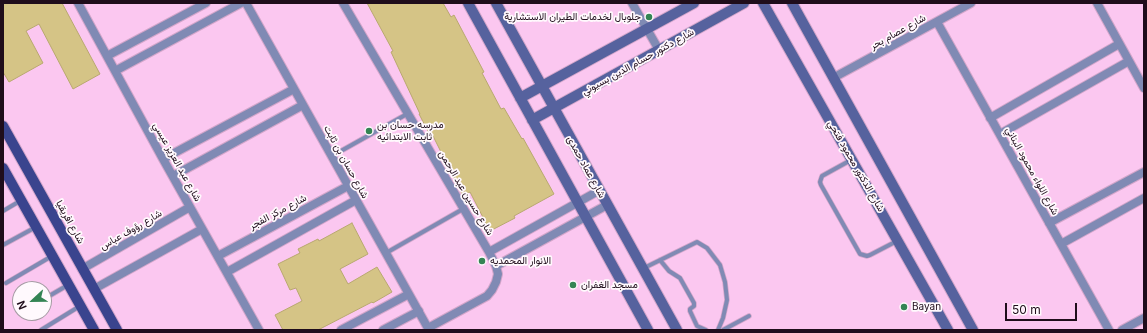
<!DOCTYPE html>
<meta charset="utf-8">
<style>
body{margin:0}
#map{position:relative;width:1147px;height:333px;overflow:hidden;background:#fbc7f0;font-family:Inter,sans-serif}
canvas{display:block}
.frame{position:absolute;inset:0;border:4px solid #1f0d1b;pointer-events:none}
.north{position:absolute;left:12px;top:281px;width:40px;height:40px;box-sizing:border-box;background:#fff9fd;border:1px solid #a59ba3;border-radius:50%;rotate:248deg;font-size:11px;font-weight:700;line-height:16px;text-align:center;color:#1f0d1b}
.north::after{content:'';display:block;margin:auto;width:14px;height:18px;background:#348454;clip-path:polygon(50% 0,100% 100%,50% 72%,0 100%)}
.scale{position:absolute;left:1005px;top:303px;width:72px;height:18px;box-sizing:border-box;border:2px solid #1f0d1b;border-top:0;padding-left:5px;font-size:12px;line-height:14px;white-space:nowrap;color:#1f0d1b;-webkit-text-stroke:3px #fff9fd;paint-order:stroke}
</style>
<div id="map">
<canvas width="1147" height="333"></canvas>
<div class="frame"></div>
<div class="north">N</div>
<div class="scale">50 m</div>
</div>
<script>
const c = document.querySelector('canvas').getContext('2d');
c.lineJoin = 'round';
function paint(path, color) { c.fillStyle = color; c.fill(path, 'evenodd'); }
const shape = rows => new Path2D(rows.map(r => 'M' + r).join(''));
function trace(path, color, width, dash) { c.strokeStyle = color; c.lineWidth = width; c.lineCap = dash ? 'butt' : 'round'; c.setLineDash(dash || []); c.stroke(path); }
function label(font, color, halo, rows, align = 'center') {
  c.font = font + ' Inter,Vazirmatn,sans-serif'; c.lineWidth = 3.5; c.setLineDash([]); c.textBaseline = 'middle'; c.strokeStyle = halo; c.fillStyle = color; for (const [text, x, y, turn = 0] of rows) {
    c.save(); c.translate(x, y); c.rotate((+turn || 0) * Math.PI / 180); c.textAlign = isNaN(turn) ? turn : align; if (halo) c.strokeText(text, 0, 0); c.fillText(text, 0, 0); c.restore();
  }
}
const building = shape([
 [3,3,62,3,100,74,73,89,39,24,26,31,43,63,9,82,3,72,3,3],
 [367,3,443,3,451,17,454,15,484,72,482,73,501,109,504,108,522,139,523,138,554,194,514,216,515,218,490,231,470,192,463,196,433,136,431,137,419,114,420,114,391,52,393,51,367,3],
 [352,223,368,254,340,269,348,284,377,267,392,292,373,303,372,302,318,330,283,330,275,315,302,301,296,288,290,290,278,264,300,253,298,249,318,239,319,241,352,223]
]);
paint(building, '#d5c486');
trace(building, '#b8a86f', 1);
const lane = shape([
 [332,156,407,114],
 [851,160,822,176,820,182,821,185,860,254,867,256,870,255,897,241],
 [3,211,20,201],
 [3,245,36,227],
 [386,253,463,209],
 [660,260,669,271,680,278,694,303,694,306,690,309,690,311,697,326,706,330],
 [644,268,697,242,707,248,720,265,725,282,727,300,723,318,718,330],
 [6,283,52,256],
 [44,299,68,285],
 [41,330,80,306],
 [723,330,749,316]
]);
const street = shape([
 [78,3,163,159,259,330],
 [246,3,429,330],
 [343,3,489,252,496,266,498,274,496,282,492,290,487,296,428,328],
 [632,3,659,50],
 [1097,3,1144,88],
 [937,22,1109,330],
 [107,56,206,3],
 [115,71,241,3],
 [833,78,971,3],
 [990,118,1119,44],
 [1000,134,1129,61],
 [163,159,294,89],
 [173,176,303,105],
 [1049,223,1144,172],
 [1061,244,1144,198],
 [489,252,600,190],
 [218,256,348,186],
 [496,266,607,205],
 [82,269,190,207],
 [227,272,356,200],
 [94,289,202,229],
 [341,330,409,294],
 [383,330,419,311],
 [1122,330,1144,318]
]);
const secondary = shape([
 [468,3,648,330],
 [496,3,677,330],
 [763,3,948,330],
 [792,3,973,330],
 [520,98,694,3],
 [532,120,744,3]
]);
const primary = shape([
 [3,126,117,330],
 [3,168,94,330]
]);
trace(lane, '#d3a6ca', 5.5);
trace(street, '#d3a6ca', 10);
trace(secondary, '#d3a6ca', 12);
trace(primary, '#d3a6ca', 12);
trace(lane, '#808ab4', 4);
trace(street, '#808ab4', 8);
trace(secondary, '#56629e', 10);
trace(primary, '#3a448e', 10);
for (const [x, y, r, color] of [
 [649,17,4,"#348454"],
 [369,131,4,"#348454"],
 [482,261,4,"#348454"],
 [573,285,4,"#348454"],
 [904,307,4,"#348454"]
]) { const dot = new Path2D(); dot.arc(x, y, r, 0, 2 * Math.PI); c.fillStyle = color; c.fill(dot); trace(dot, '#fff9fd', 1.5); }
label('10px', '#1f0d1b', '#fff9fd', [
 ["جلوبال لخدمات الطيران الاستشارية",641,17,"right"],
 ["مدرسه حسان بن",377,125],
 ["ثابت الابتدائيه",377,137],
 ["الانوار المحمديه",490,261],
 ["مسجد الغفران",581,285],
 ["Bayan",912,307]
], 'left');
label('10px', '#1f0d1b', '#fff9fd', [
 ["شارع عصام بحر",898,32,-29],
 ["شارع دكتور حسام الدين بسيوني",638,62,-29],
 ["شارع عبد العزيز عيسي",177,162,61],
 ["شارع حسان بن ثابت",346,162,61],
 ["شارع الدكتور محمود فتحي",856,166,60],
 ["شارع عماد حمدى",586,167,61],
 ["شارع اللواء محمود البناني",1032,171,61],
 ["شارع حسين عبد الرحمن",466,193,59],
 ["شارع مركز الفجر",278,212,-28],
 ["شارع افريقيا",70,222,61],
 ["شارع رؤوف عباس",131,230,-30]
]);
</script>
